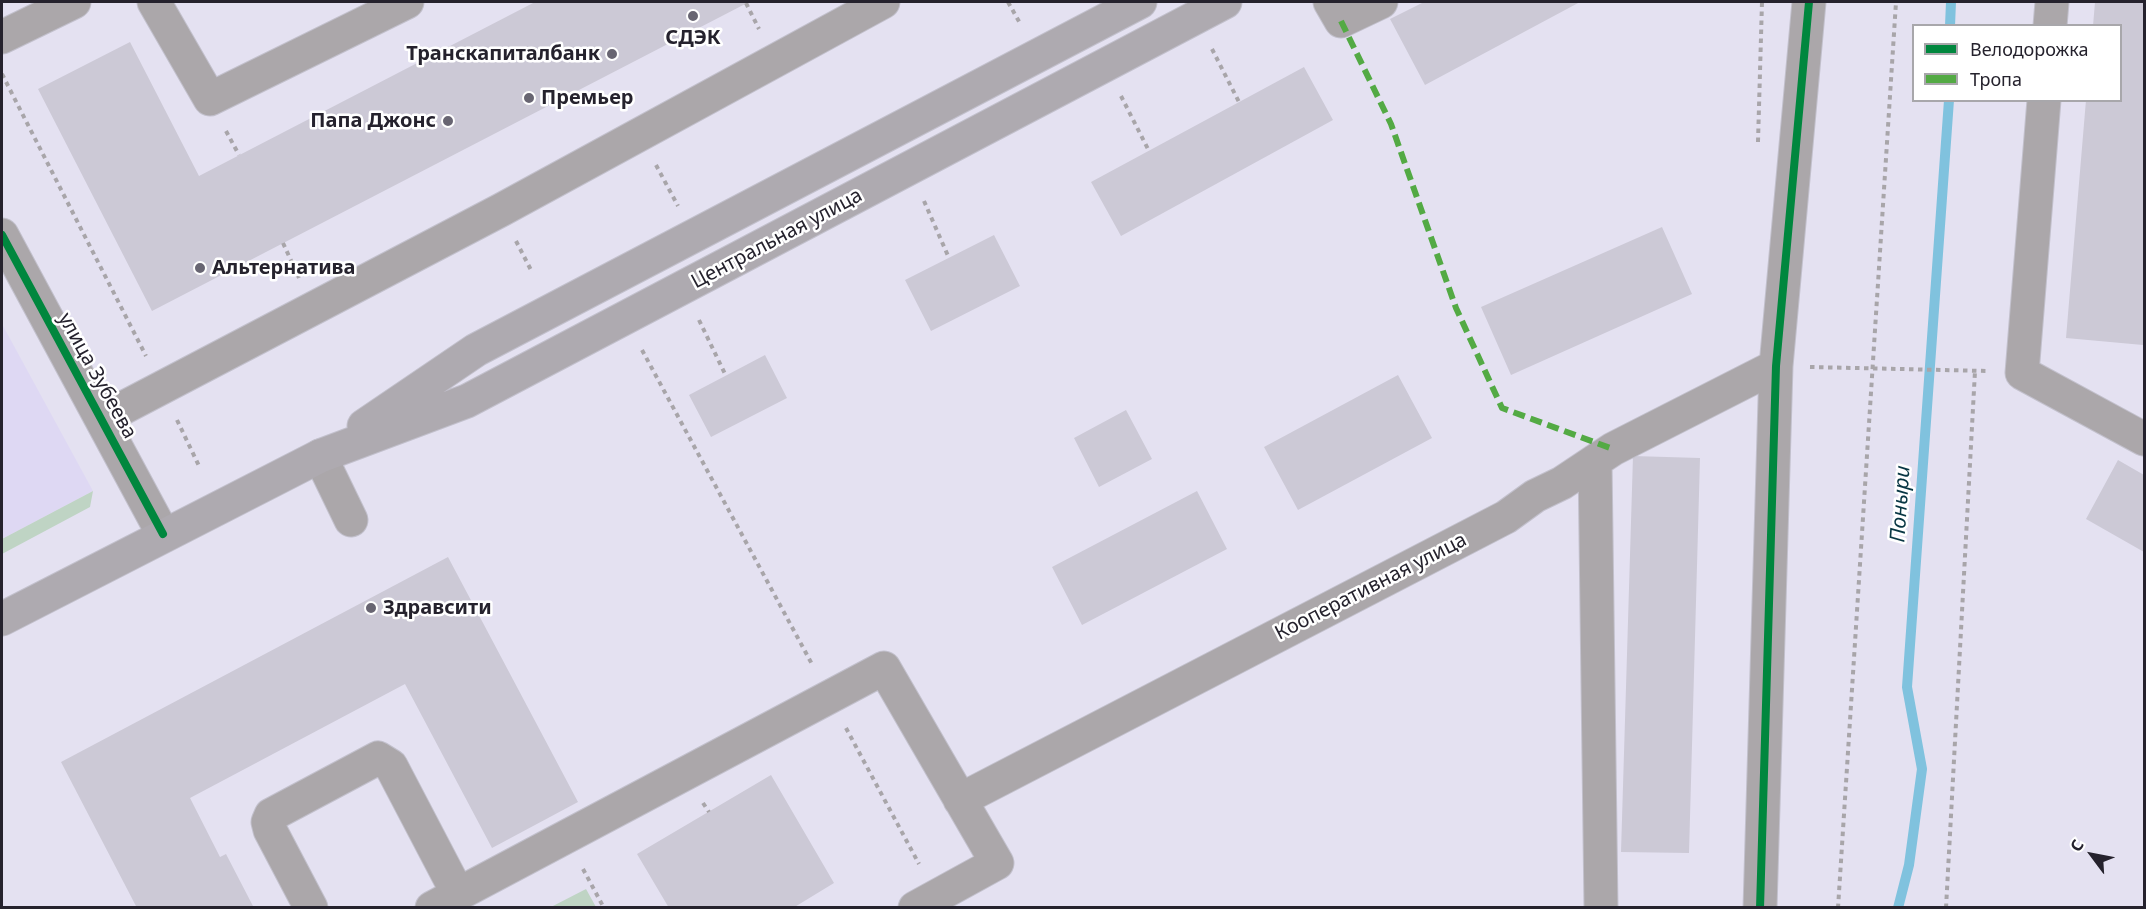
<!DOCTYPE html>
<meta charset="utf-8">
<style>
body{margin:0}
#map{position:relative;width:2146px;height:909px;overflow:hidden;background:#e4e1f1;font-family:"Noto Sans",sans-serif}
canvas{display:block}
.frame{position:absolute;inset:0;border:3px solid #25222d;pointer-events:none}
.legend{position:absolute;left:1912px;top:24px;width:210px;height:78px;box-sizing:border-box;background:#fff;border:2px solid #a8a7ab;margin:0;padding:8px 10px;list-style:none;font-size:18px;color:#25222d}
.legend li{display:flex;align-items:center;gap:12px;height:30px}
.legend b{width:30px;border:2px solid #a8a7ab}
.north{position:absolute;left:2062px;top:825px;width:60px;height:60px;-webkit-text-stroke:4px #fff;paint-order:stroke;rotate:302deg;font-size:16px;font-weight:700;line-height:24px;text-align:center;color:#25222d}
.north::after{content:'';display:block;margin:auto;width:21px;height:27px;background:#25222d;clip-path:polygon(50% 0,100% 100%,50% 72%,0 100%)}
</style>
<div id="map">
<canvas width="2146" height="909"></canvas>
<div class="frame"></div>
<ul class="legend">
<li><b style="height:8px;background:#00873e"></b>Велодорожка</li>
<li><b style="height:8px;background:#53aa44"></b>Тропа</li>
</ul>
<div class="north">С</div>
</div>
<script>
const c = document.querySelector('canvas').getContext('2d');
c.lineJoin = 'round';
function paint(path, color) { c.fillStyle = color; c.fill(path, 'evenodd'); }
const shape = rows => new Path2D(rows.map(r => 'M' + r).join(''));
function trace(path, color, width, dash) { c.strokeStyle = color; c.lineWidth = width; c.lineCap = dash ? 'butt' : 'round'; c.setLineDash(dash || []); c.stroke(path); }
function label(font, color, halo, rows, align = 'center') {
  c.font = font + ' "Noto Sans",sans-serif'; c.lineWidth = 5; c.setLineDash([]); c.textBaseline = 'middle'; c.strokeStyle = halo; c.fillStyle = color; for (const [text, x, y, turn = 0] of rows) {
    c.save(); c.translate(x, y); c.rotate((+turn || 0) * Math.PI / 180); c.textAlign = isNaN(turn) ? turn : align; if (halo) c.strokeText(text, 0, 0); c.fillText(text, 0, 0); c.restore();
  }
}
paint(shape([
 [2,324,93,491,2,539]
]), '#ded8f3');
paint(shape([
 [93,491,90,507,2,554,2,539],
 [586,889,596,907,551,907]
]), '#bfd4c4');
trace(shape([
 [1950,26,1951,2],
 [1898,908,1909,865,1922,769,1907,687,1949,100]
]), '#80c2de', 10);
paint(shape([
 [535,2,749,2,152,311,38,89,130,42,199,176],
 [1424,2,1580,2,1425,85,1390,19],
 [2095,2,2144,2,2143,345,2066,338,2086,100,2120,100,2120,26,2093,26],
 [1304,67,1333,120,1121,236,1091,182],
 [1662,227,1692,294,1511,375,1481,307],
 [994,235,1020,286,931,331,905,280],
 [765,355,787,398,711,437,689,395],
 [1398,375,1432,438,1298,510,1264,447],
 [1126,410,1152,459,1099,487,1074,438],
 [1633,456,1700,458,1689,853,1621,852],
 [2118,460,2144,475,2144,552,2086,519],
 [1197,491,1227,549,1082,625,1052,567],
 [448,557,578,802,492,848,405,684,190,798,220,857,226,854,254,908,137,908,61,762],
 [771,775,834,883,793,908,669,908,637,854]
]), '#ccc9d6');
const minor = shape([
 [154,2,210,99,407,2],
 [1330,2,1341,21,1381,2],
 [2050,26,2052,2],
 [2,37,74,2],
 [2044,100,2022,373,2144,439],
 [2,235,163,534],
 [102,419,501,210,883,2],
 [320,456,351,520],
 [1595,461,1601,908],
 [960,800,1506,517,1535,496,1562,483,1613,449,1776,366],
 [311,908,270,830,268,822,271,815,378,758,391,766,458,894],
 [432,908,884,668,997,863,915,908],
 [1760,908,1776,366,1809,2]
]);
const major = shape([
 [364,426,476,350,1140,2],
 [2,619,320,456,467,401,1225,2]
]);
trace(minor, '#c2c0cc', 35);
trace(major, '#c2c0cc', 35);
trace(shape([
 [1008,2,1021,25],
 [746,3,759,29],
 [1212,49,1239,102],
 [2,74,146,356],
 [1121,96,1149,151],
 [226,131,239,155],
 [1758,142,1762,2],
 [656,165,678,206],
 [924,201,949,258],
 [516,241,532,272],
 [283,243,299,278],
 [699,320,726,376],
 [642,350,813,666],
 [1810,367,1988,371],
 [177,420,200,468],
 [846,728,919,864],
 [703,803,709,812],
 [583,869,604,908],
 [1838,908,1896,2],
 [1946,908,1975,371]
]), '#a8a5a9', 4, [4.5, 4.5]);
trace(minor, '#aba7aa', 33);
trace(major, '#aeaab0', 33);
trace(shape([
 [1341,21,1391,124,1456,308,1502,408,1613,449]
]), '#53aa44', 6, [12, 6]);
trace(shape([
 [2,235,163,534],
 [1760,908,1776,366,1809,2]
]), '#00873e', 8);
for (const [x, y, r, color] of [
 [693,16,6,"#686572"],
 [612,54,6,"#686572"],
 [529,98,6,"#686572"],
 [448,121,6,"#686572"],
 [200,268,6,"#686572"],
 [371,608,6,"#686572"]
]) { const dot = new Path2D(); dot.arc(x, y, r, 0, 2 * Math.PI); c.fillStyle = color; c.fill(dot); trace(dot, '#fff', 2); }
label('bold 20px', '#25222d', '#fff', [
 ["СДЭК",693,38,"center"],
 ["Транскапиталбанк",600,54,"right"],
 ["Премьер",541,98],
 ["Папа Джонс",436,121,"right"],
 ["Альтернатива",212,268],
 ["Здравсити",383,608]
], 'left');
label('20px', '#25222d', '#fff', [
 ["Центральная улица",777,239,-28],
 ["улица Зубеева",97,376,61],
 ["Кооперативная улица",1371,587,-27]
]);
label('italic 21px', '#083643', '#fff', [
 ["Поныри",1901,504,-86]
]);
</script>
